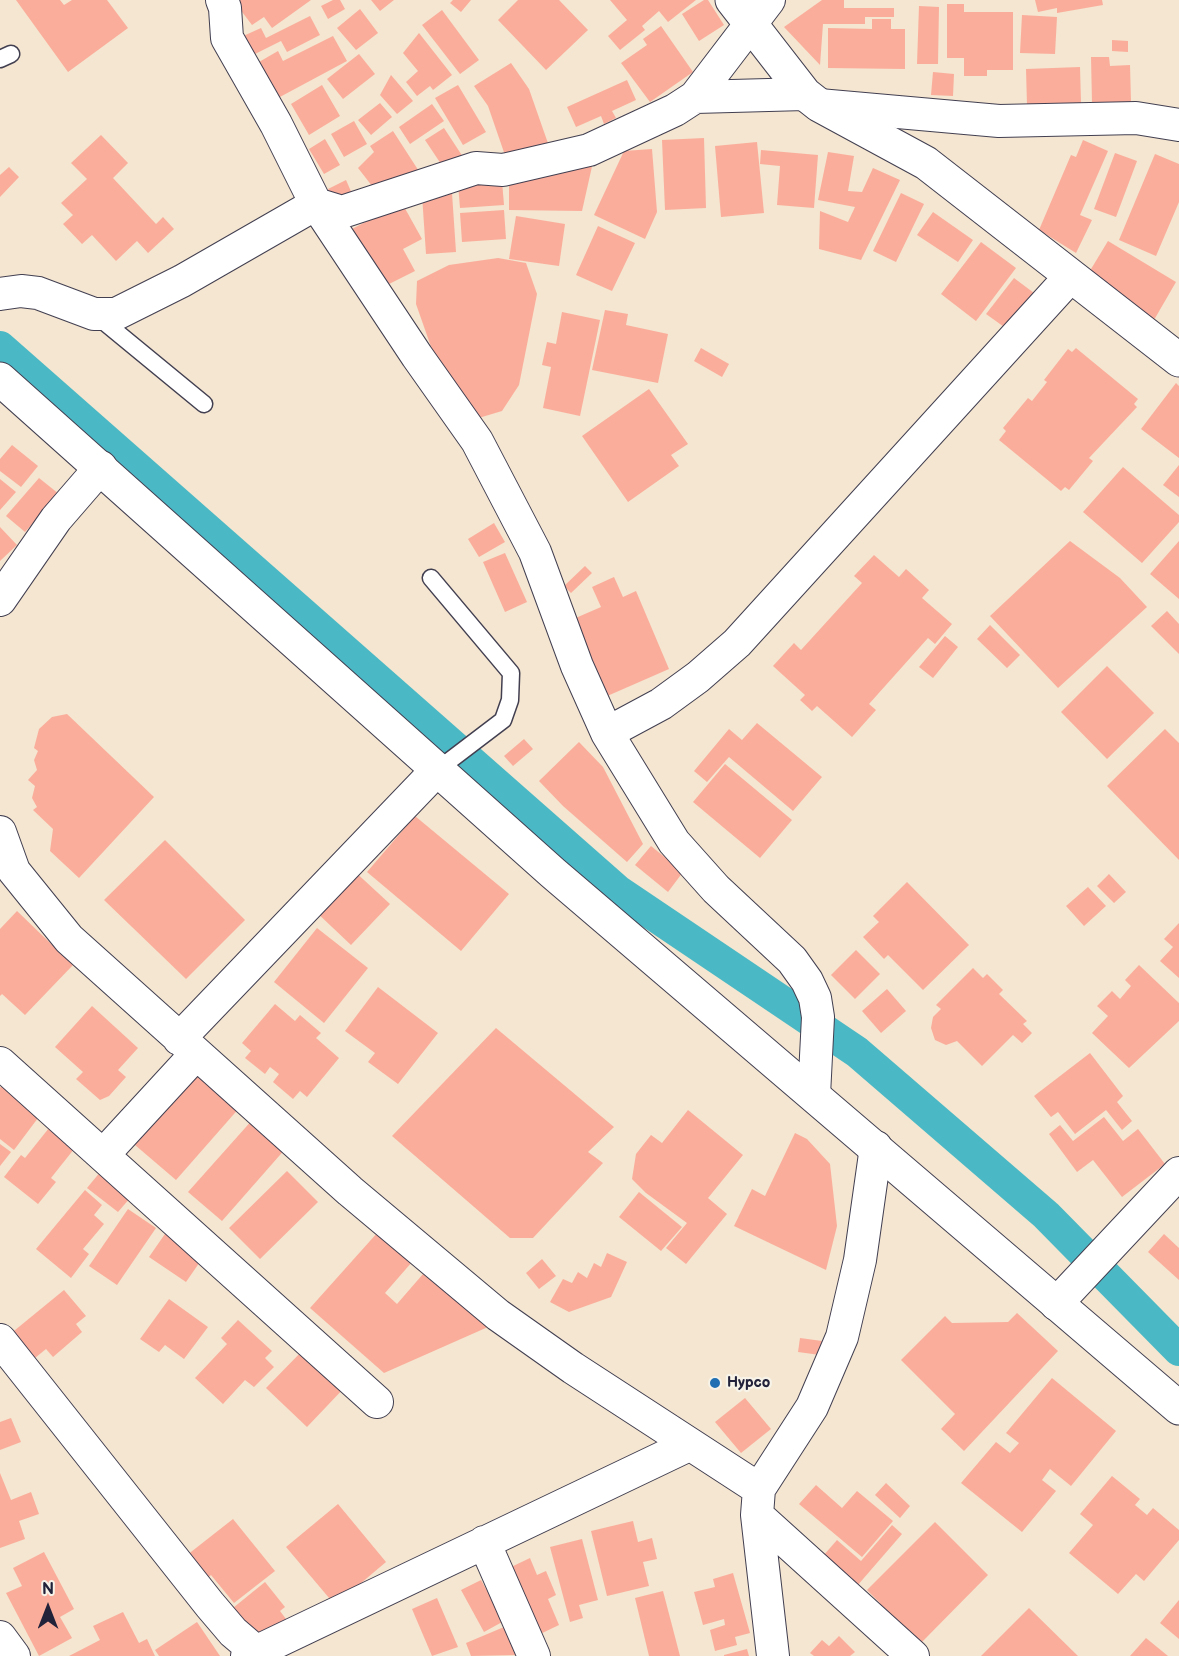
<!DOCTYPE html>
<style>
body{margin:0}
#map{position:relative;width:1179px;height:1656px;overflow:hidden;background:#f4e6d0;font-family:"Balsamiq Sans",sans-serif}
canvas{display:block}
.north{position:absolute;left:18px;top:1578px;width:60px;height:60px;-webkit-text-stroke:4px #f7f3e8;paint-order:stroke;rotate:0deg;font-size:16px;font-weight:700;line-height:24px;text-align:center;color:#22223b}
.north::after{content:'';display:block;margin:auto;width:21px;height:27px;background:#22223b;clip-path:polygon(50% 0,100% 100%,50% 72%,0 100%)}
</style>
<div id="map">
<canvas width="1179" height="1656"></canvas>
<div class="north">N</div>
</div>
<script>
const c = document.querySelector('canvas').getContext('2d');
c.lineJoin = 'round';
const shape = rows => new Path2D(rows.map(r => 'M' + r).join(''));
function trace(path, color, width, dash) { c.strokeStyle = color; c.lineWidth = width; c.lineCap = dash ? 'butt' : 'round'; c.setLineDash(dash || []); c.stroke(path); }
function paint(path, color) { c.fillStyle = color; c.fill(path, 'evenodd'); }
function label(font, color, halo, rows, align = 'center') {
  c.font = font + ' "Balsamiq Sans",sans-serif'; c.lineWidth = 4.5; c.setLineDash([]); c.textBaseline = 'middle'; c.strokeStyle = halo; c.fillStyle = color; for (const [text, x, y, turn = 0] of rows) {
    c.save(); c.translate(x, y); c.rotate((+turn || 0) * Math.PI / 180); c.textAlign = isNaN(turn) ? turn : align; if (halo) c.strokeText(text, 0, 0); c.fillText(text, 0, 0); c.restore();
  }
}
trace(shape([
 [0,347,618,891,857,1052,1046,1215,1179,1350]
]), '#4bb9c5', 32);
paint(shape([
 [16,0,60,0,64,5,72,0,107,0,128,28,68,72],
 [233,0,311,0,272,28,264,17,252,25],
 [333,0,340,0,345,9,328,19,321,6],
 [371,0,394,0,380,11],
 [453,0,471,0,461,12,450,3],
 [518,0,559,0,588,30,546,70,498,20],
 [610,0,696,0,668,22,659,11,642,26,645,30,620,50,608,36,627,20],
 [704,0,708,0,724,25,699,41,682,14],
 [822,0,844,0,844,8,894,8,894,17,865,17,865,24,823,24,820,65,784,27],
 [1035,0,1102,0,1103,5,1057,13,1057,8,1038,12],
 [947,4,964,4,964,12,1013,12,1013,70,987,70,987,76,964,76,964,58,947,58],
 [919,6,939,7,938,64,917,64],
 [360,9,378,33,356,50,337,28],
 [442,10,479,60,460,74,422,25],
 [1022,15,1057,17,1055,54,1020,53],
 [310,16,320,35,287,52,281,41,251,56,241,37,261,28,266,38],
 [872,19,891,19,891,29,905,29,905,69,828,68,828,28,872,29],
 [661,26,693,72,650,102,621,63,647,45,643,39],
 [419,33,452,75,433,90,430,86,417,96,406,82,418,71,403,53],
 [333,36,347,61,278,98,259,62,278,51,283,61],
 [1112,40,1128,41,1128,52,1112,51],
 [359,54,375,74,343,99,327,79],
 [1091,57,1109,57,1110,66,1130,65,1131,102,1092,103],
 [511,63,529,89,550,149,507,161,488,106,474,86],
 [1080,67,1081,103,1027,105,1026,69],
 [933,72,954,74,953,96,931,95],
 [391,75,413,101,397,114,380,95],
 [627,80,636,100,612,111,616,118,604,124,601,116,576,127,567,107],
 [322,85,340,116,309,135,291,104],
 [458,85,486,132,463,145,435,98],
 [380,103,392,117,371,135,358,120],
 [432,104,444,121,410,144,399,127],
 [354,121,367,144,344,157,331,134],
 [444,128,463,157,445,170,425,140],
 [393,131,424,179,376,191,358,168,374,152,370,146],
 [101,135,128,163,113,178,156,224,163,217,174,229,148,253,137,241,116,261,92,235,82,244,63,224,73,215,61,203,87,179,71,163],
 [704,138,706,208,665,210,662,140],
 [325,139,340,165,324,174,309,149],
 [1083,140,1108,151,1080,215,1092,220,1076,253,1039,230,1071,155,1076,157],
 [757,142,764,213,721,217,715,146],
 [652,149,657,212,645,239,594,215,624,151],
 [761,150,818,155,814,208,777,205,780,166,760,164],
 [828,152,854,156,848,191,862,192,873,168,900,180,861,260,819,249,820,211,848,222,855,207,818,200],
 [1115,153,1137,161,1116,217,1094,209],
 [1155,154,1179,164,1179,202,1156,256,1119,240],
 [593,162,582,211,509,210,509,178],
 [9,167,19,177,0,197,0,175],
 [346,180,353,196,335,204,328,189],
 [502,181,504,205,460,208,458,184],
 [452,193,456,252,426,254,422,195],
 [901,193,924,204,896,262,873,251],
 [402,203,422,239,403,249,415,271,381,288,350,230],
 [504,210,506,239,462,242,460,213],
 [933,212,973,240,958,262,917,235],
 [516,216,565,224,559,266,509,259],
 [598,226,635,243,612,291,576,275],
 [1108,241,1176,282,1154,320,1085,279],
 [981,242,1016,268,976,321,941,294],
 [498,258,526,263,537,294,519,385,502,411,472,420,442,378,416,304,417,281,449,265],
 [1014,278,1034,293,1007,329,986,314],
 [605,310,628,314,626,325,668,334,658,383,592,370],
 [562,312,600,320,580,416,543,408,551,367,542,365,547,342,556,344],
 [701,348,729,364,722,377,694,361],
 [1076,348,1138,399,1134,404,1137,407,1089,458,1093,461,1069,490,1065,487,1061,491,999,440,1006,431,1003,428,1028,398,1032,401,1047,382,1044,380,1068,349,1072,352],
 [1176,383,1179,386,1179,458,1141,429],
 [649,389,688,444,671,455,679,466,628,502,582,436],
 [12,445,38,466,21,487,0,471,0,459],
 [1179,465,1179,497,1163,485],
 [1123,467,1179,515,1179,522,1142,563,1083,512],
 [39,478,59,494,25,532,6,516],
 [0,479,16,492,0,510],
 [494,523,505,542,479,557,468,539],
 [0,527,17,545,0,561],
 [1070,541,1120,578,1147,607,1058,688,990,616],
 [1179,541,1179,599,1150,574],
 [505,553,527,602,505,612,483,562],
 [874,555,899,577,906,569,929,590,922,598,952,624,935,644,928,638,869,704,876,710,852,737,817,706,812,711,800,700,805,695,773,666,794,643,801,650,862,583,854,576],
 [585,566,592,573,571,593,564,586],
 [614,577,623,597,636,591,669,669,605,697,571,620,601,607,592,587],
 [1167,611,1179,624,1179,654,1151,626],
 [990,625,1020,655,1007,668,977,639],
 [945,636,958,647,933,678,919,667],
 [1107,666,1154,713,1107,759,1061,712],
 [67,714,154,797,79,878,50,851,53,829,33,810,37,807,32,798,35,786,28,780,37,770,34,760,38,751,34,748,39,729,52,717],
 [757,723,822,777,793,811,729,757,707,782,694,771,729,729,742,740],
 [1165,729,1179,743,1179,860,1107,786],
 [524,739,533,749,513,766,504,756],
 [579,742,603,767,643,844,627,862,563,806,539,781],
 [725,764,792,820,760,858,693,802],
 [415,816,509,894,461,951,367,872],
 [165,840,245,920,186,979,104,900],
 [651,846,683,872,668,892,635,865],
 [351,868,390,904,351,945,313,909],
 [1109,874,1126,892,1114,903,1097,886],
 [907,882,969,945,923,990,888,955,884,959,863,937,879,922,873,916],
 [1088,887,1106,906,1084,926,1066,906],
 [17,911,73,965,25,1015,2,994,0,996,0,929],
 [1179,923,1179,978,1160,961,1173,947,1164,939],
 [317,928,368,968,324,1023,274,982],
 [856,950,880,974,855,999,831,975],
 [1139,965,1179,1003,1179,1021,1129,1068,1092,1033,1108,1016,1097,1006,1112,991,1120,999,1131,986,1125,980],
 [973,968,983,978,987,974,1003,990,999,994,1027,1021,1023,1024,1032,1033,1022,1043,1013,1035,982,1066,957,1041,946,1045,935,1040,931,1028,933,1017,941,1009,936,1005],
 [378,987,438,1033,398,1084,368,1062,375,1053,345,1031],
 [887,989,906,1011,881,1033,862,1011],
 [275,1004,295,1021,300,1015,321,1033,316,1038,339,1058,307,1097,300,1091,293,1099,273,1082,279,1074,270,1067,265,1074,245,1058,251,1051,242,1043],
 [92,1006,138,1048,118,1070,126,1077,109,1096,100,1100,76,1079,83,1072,55,1047],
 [496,1028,614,1127,588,1152,603,1163,533,1238,510,1238,392,1136],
 [1090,1053,1123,1096,1117,1102,1132,1121,1122,1130,1106,1110,1075,1134,1058,1112,1051,1117,1034,1096],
 [193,1064,241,1106,176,1180,128,1139],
 [3,1084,41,1114,14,1150,0,1139,0,1088],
 [688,1110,743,1155,708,1198,727,1214,686,1264,666,1248,687,1223,646,1193,632,1179,636,1154,651,1135,662,1143],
 [1104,1117,1123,1141,1138,1129,1165,1164,1122,1197,1093,1160,1077,1172,1049,1134,1060,1125,1073,1141],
 [254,1118,287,1147,222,1221,188,1192],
 [53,1123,78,1144,51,1178,56,1182,38,1204,4,1177,21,1155,25,1158],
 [795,1133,807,1139,830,1164,837,1226,826,1270,734,1226,752,1189,765,1196],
 [0,1144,11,1152,0,1166],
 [106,1165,137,1190,118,1212,87,1188],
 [287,1171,318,1202,260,1259,229,1228],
 [85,1190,102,1205,94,1215,104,1224,83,1249,89,1254,71,1278,36,1249],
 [639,1192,682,1227,661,1251,619,1217],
 [128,1209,156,1228,117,1285,89,1266],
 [167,1231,204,1256,186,1282,149,1257],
 [378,1232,412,1262,385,1293,397,1304,423,1274,488,1327,384,1373,310,1308],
 [1164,1234,1179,1248,1179,1280,1148,1252],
 [607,1253,627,1262,611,1297,569,1312,550,1302,563,1279,572,1283,578,1272,587,1278,594,1263,601,1267],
 [542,1259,556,1276,539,1289,526,1273],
 [64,1290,86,1316,76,1324,82,1332,53,1357,46,1349,30,1362,9,1335],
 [169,1299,208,1327,184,1359,165,1345,159,1352,140,1339],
 [1017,1313,1058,1351,964,1451,941,1429,955,1414,901,1360,945,1316,952,1323,1008,1322],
 [238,1320,272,1351,265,1358,274,1367,254,1387,245,1380,223,1404,195,1378,227,1344,221,1338],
 [800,1338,822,1341,820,1355,798,1352],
 [305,1348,346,1386,307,1427,266,1388],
 [1052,1378,1116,1431,1071,1486,1050,1469,1042,1480,1056,1491,1022,1532,961,1483,996,1442,1010,1453,1019,1443,1006,1433],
 [745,1398,771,1429,741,1453,715,1422],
 [11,1418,21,1442,0,1450,0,1422],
 [0,1473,11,1500,31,1492,39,1514,19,1521,25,1539,0,1548],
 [1112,1476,1140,1499,1135,1505,1147,1515,1153,1508,1179,1530,1179,1540,1144,1581,1136,1574,1118,1594,1069,1553,1093,1525,1080,1514],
 [886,1483,910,1506,900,1518,875,1495],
 [816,1485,842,1508,857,1491,893,1521,862,1557,799,1504],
 [338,1504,386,1562,335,1605,286,1547],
 [233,1519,275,1571,234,1603,211,1575,202,1583,182,1559],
 [633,1521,638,1542,652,1538,657,1559,643,1562,649,1586,607,1596,591,1531],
 [935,1522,988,1575,921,1643,874,1609,880,1603,867,1590],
 [892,1525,902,1534,857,1586,823,1556,837,1540,861,1561],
 [582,1539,598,1600,579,1605,583,1618,570,1622,550,1547],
 [44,1552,74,1609,60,1617,72,1638,39,1656,6,1593,22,1586,13,1568],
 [530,1558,537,1575,546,1571,556,1595,548,1599,559,1625,536,1636,507,1569],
 [733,1573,750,1633,735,1637,737,1645,715,1651,710,1630,725,1625,724,1619,703,1625,694,1592,715,1587,713,1579],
 [481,1580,504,1621,484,1632,461,1590],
 [265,1582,285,1607,280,1611,286,1619,254,1644,228,1612],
 [663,1591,680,1656,649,1656,635,1598],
 [437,1598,458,1647,432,1656,412,1609],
 [1179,1600,1179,1639,1160,1623],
 [1029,1608,1078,1656,981,1656],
 [123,1612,139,1643,147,1639,155,1656,69,1656,100,1640,93,1626],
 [197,1622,220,1656,159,1656,155,1650],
 [504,1627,516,1655,471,1656,466,1643],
 [839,1636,855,1652,850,1656,814,1656,810,1653,822,1640,829,1646],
 [1146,1638,1168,1656,1130,1656],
 [747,1649,749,1656,724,1656,724,1655]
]), '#fbad9b');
const lane = shape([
 [0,59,11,54],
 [97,316,204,404],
 [431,578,511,673,510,700,503,720,436,771]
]);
const street = shape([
 [695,97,805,94],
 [819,105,999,121,1136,118,1179,125],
 [316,204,417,356,477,441,535,552,577,666,607,733,674,842,716,889,792,960,807,981,815,998,818,1017,814,1095],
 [316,204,342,212,476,168,503,170,589,150,675,110,695,97,769,0],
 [0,294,21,291,38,293,94,314,116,314,182,281,316,204,276,124,227,38,225,8,222,0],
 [0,600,56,519,101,467],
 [607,733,661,704,698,677,737,643,1070,277],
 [0,832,14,871,69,939,350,1191,498,1315,573,1368,759,1489],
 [179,1039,436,771],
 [0,1063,377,1402],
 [103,1155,196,1054],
 [1056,1304,1179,1173],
 [0,1340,210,1605,233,1632,261,1656],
 [757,1515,913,1656],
 [484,1542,534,1656],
 [0,1637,14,1656],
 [247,1656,689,1445],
 [773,1656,757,1515,759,1489,812,1407,842,1337,860,1260,876,1147]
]);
const secondary = shape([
 [732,0,805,94,819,105,926,163,1179,360],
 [0,379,553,873,1179,1408]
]);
trace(lane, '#423f51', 19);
trace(street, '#423f51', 34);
trace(secondary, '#423f51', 35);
trace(lane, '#fff', 16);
trace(street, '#fff', 32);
trace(secondary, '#fff', 33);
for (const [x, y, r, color] of [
 [715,1383,6,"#1f6fb2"]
]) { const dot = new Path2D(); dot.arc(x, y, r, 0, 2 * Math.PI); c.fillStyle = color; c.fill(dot); trace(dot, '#f7f3e8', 2); }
label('bold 15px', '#22223b', '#f7f3e8', [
 ["Hypco",727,1383]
], 'left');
</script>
